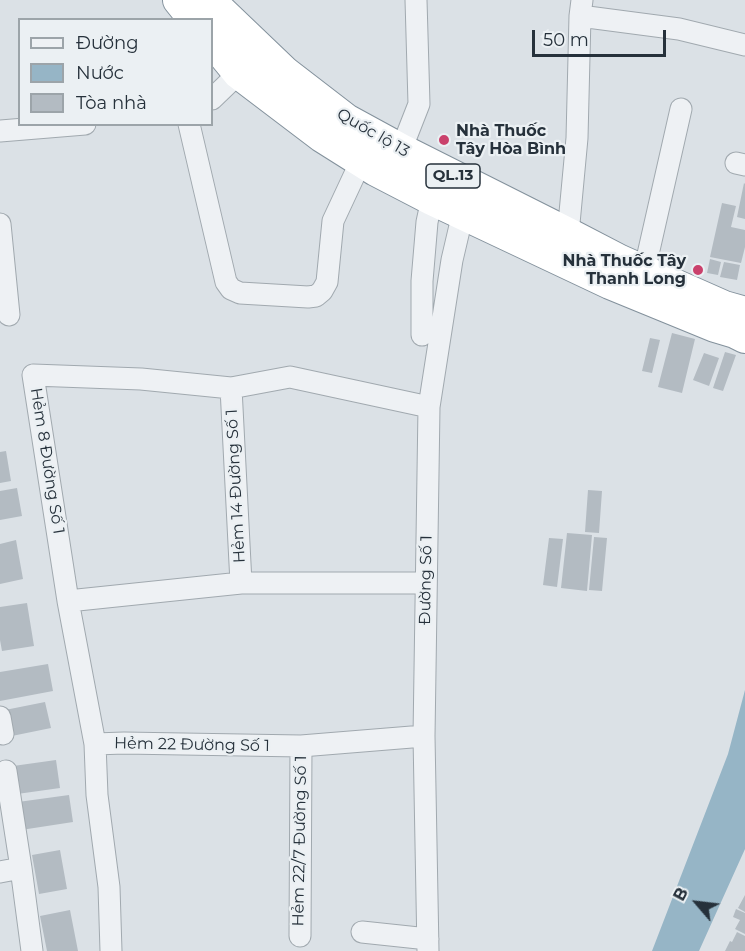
<!DOCTYPE html>
<meta charset="utf-8">
<style>
body{margin:0}
#map{position:relative;width:745px;height:951px;overflow:hidden;background:#dbe1e6;font-family:Montserrat,sans-serif}
canvas{display:block}
.legend{position:absolute;left:18px;top:18px;width:195px;height:108px;box-sizing:border-box;background:#ebf0f3;border:2px solid #9ca4a9;margin:0;padding:8px 10px;list-style:none;font-size:18px;color:#26313b}
.legend li{display:flex;align-items:center;gap:12px;height:30px}
.legend b{width:30px;border:2px solid #9ca4a9}
.north{position:absolute;left:667px;top:873px;width:60px;height:60px;-webkit-text-stroke:4px #ebf0f3;paint-order:stroke;rotate:298deg;font-size:16px;font-weight:700;line-height:24px;text-align:center;color:#26313b}
.north::after{content:'';display:block;margin:auto;width:21px;height:27px;background:#26313b;clip-path:polygon(50% 0,100% 100%,50% 72%,0 100%)}
.scale{position:absolute;left:532px;top:30px;width:134px;height:27px;box-sizing:border-box;border:3px solid #26313b;border-top:0;padding-left:8px;font-size:18px;line-height:21px;white-space:nowrap;color:#26313b;-webkit-text-stroke:4px #ebf0f3;paint-order:stroke}
</style>
<div id="map">
<canvas width="745" height="951"></canvas>
<ul class="legend">
<li><b style="height:8px;background:#eef1f4"></b>Đường</li>
<li><b style="height:16px;background:#96b5c6"></b>Nước</li>
<li><b style="height:16px;background:#b3bbc2"></b>Tòa nhà</li>
</ul>
<div class="north">B</div>
<div class="scale">50 m</div>
</div>
<script>
const c = document.querySelector('canvas').getContext('2d');
c.lineJoin = 'round';
function paint(path, color) { c.fillStyle = color; c.fill(path, 'evenodd'); }
const shape = rows => new Path2D(rows.map(r => 'M' + r).join(''));
function trace(path, color, width, dash) { c.strokeStyle = color; c.lineWidth = width; c.lineCap = dash ? 'butt' : 'round'; c.setLineDash(dash || []); c.stroke(path); }
function label(font, color, halo, rows, align = 'center') {
  c.font = font + ' Montserrat,sans-serif'; c.lineWidth = 4.5; c.setLineDash([]); c.textBaseline = 'middle'; c.strokeStyle = halo; c.fillStyle = color; for (const [text, x, y, turn = 0] of rows) {
    c.save(); c.translate(x, y); c.rotate((+turn || 0) * Math.PI / 180); c.textAlign = isNaN(turn) ? turn : align; if (halo) c.strokeText(text, 0, 0); c.fillText(text, 0, 0); c.restore();
  }
}
paint(shape([
 [745,690,745,849,699,951,652,951,728,754]
]), '#96b5c6');
paint(shape([
 [744,183,745,184,745,219,737,217],
 [722,203,736,206,731,227,745,230,745,247,741,263,710,257],
 [710,259,721,262,718,275,707,273],
 [724,262,740,265,737,280,720,277],
 [672,333,695,339,682,393,658,387],
 [650,338,660,340,652,373,642,371],
 [725,352,736,355,723,391,713,388],
 [704,353,719,358,709,386,693,380],
 [6,451,11,481,0,483,0,452],
 [17,488,22,516,0,520,0,491],
 [588,490,602,491,599,533,585,532],
 [567,533,592,535,587,591,561,588],
 [594,537,607,538,602,591,589,590],
 [549,538,563,539,557,587,543,585],
 [16,540,23,579,0,584,0,544],
 [27,603,34,646,2,651,0,640,0,607],
 [48,664,53,691,0,701,0,672],
 [45,702,51,728,2,738,0,711],
 [56,760,60,788,10,795,6,767],
 [69,795,73,822,21,830,18,802],
 [60,850,67,889,39,894,32,855],
 [745,895,745,912,738,908],
 [736,909,745,913,745,934,735,929,740,920,733,917],
 [70,910,78,951,47,951,40,916],
 [737,932,745,936,745,951,725,951,730,941,732,942]
]), '#b3bbc2');
const minor = shape([
 [580,16,679,29,745,45],
 [212,99,239,73],
 [189,124,226,282,231,289,240,293,308,297,316,296,322,291,327,282,333,221,361,161],
 [0,131,85,124],
 [401,150,419,104,416,0],
 [736,163,745,165],
 [0,224,9,315],
 [568,234,577,138,580,16,582,0],
 [644,272,681,109],
 [422,335,422,281,427,222,432,199],
 [231,388,241,583],
 [68,601,241,583,426,583],
 [0,717,3,734],
 [95,744,68,601,33,375,141,379,231,388,290,377,429,407],
 [6,771,21,868],
 [0,872,21,868,32,951],
 [362,932,428,939],
 [300,936,301,746],
 [111,951,109,887,97,795,95,744,124,743,301,746,424,736],
 [428,951,424,736,429,407,452,260,463,213]
]);
const highway = shape([
 [179,0,195,20],
 [211,0,219,10,285,73,346,120,401,150,568,234,620,261,724,307,745,313],
 [212,40,239,73,322,136,376,170,432,199,610,283,715,326,735,332,745,337]
]);
trace(minor, '#a1a9af', 23);
trace(highway, '#83919c', 34);
trace(minor, '#eef1f4', 21);
trace(highway, '#fff', 32);
for (const [x, y, r, color] of [
 [444,140,6,"#ca416c"],
 [698,270,6,"#ca416c"]
]) { const dot = new Path2D(); dot.arc(x, y, r, 0, 2 * Math.PI); c.fillStyle = color; c.fill(dot); trace(dot, '#ebf0f3', 2); }
for (const [x, y, w] of [
 [453,176,54]
]) { const box = new Path2D(); box.roundRect(x - w / 2, y - 12, w, 24, 4.5); c.fillStyle = '#ebf0f3'; c.fill(box); trace(box, '#26313b', 1.5); }
label('bold 15px', '#26313b', null, [
 ["QL.13",453,176]
]);
label('bold 16px', '#26313b', '#ebf0f3', [
 ["Nhà Thuốc",456,131],
 ["Tây Hòa Bình",456,149],
 ["Nhà Thuốc Tây",686,261,"right"],
 ["Thanh Long",686,279,"right"]
], 'left');
label('16px', '#26313b', '#ebf0f3', [
 ["Quốc lộ 13",373,133,30],
 ["Hẻm 8 Đường Số 1",47,461,81],
 ["Hẻm 14 Đường Số 1",236,486,-93],
 ["Đường Số 1",426,580,-89],
 ["Hẻm 22 Đường Số 1",192,745,1],
 ["Hẻm 22/7 Đường Số 1",300,841,-89]
]);
</script>
